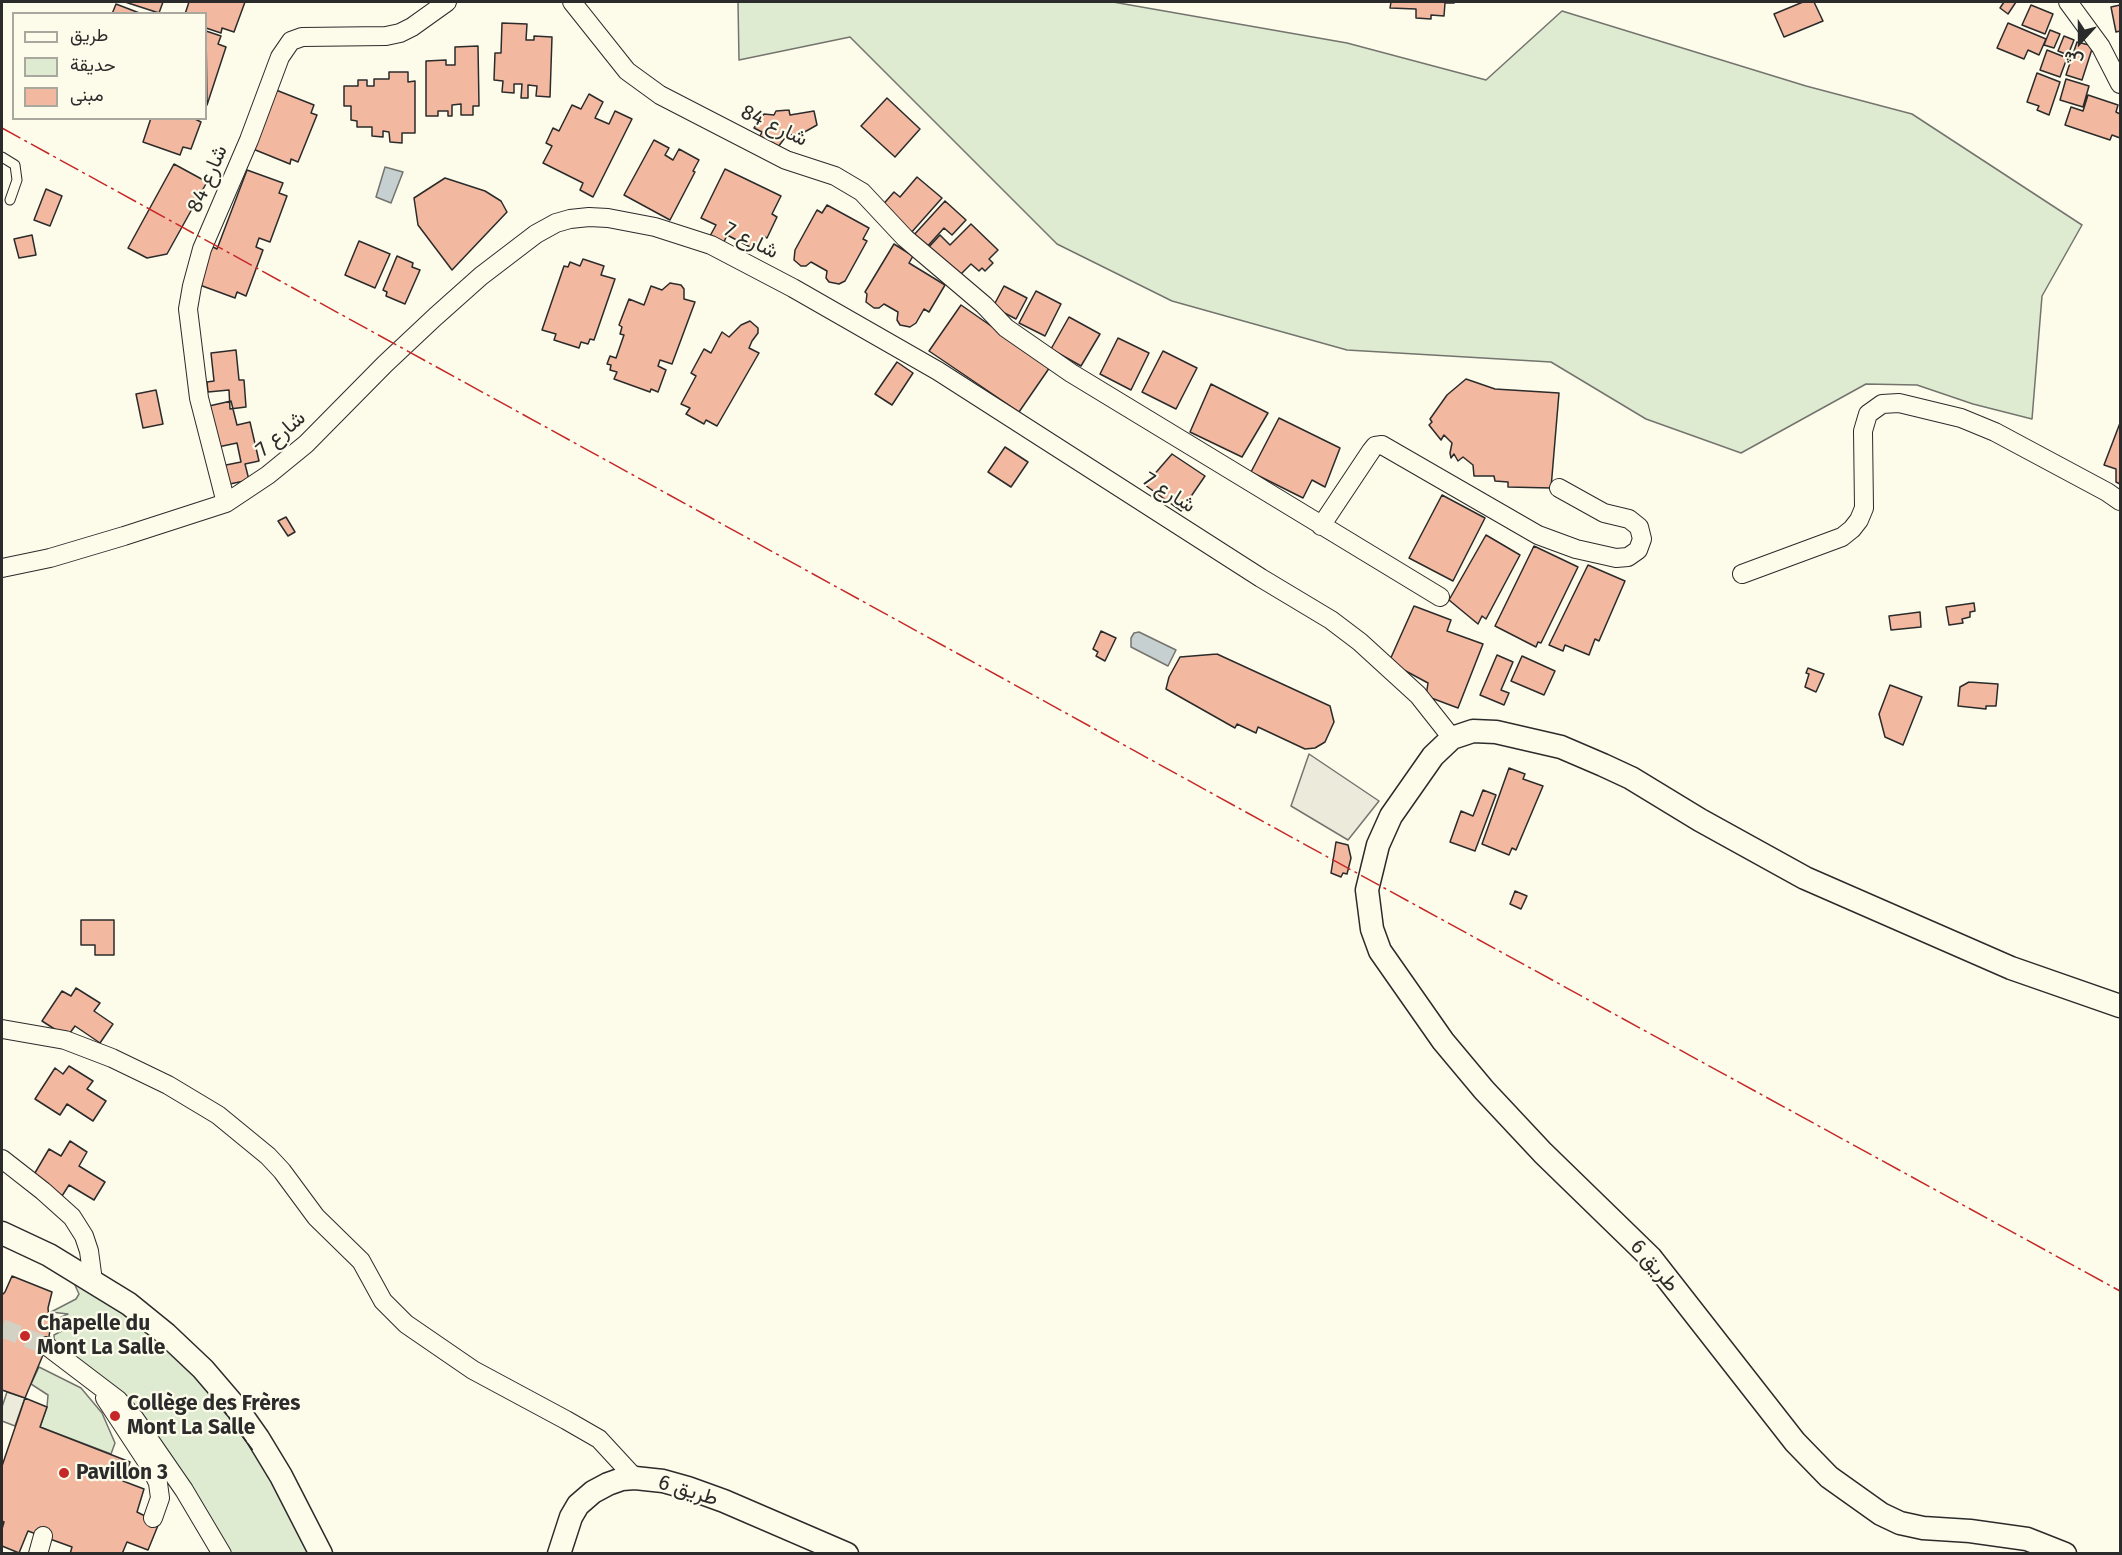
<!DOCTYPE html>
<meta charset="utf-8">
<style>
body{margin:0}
#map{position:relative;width:2122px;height:1555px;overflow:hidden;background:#fdfbea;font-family:"Fira Sans",Vazirmatn,sans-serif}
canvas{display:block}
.frame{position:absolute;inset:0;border:3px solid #2b2b2b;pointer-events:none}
.legend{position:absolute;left:12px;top:12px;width:195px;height:108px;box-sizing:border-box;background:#fdfbea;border:2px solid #a9a89e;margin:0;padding:8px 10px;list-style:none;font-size:18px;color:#2b2b2b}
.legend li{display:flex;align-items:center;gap:12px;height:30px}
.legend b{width:30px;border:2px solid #a9a89e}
.north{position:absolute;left:2050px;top:12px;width:60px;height:60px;-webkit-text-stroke:4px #fdfbea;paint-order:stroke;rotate:201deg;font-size:16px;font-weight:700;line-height:24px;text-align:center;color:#2b2b2b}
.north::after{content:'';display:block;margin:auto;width:21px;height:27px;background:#2b2b2b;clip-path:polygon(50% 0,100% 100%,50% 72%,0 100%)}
</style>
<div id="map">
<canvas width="2122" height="1555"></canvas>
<div class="frame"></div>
<ul class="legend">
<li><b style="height:8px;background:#fdfbea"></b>طريق</li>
<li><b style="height:16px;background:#deebd1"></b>حديقة</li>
<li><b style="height:16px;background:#f2b8a0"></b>مبنى</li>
</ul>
<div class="north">ش</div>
</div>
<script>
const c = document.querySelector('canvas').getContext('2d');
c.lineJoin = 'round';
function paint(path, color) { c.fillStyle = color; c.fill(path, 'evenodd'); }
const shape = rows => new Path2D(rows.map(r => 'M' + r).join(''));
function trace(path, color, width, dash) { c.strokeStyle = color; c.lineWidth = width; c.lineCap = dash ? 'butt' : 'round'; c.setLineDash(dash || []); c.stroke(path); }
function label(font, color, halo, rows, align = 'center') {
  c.font = font + ' "Fira Sans",Vazirmatn,sans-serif'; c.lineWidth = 4.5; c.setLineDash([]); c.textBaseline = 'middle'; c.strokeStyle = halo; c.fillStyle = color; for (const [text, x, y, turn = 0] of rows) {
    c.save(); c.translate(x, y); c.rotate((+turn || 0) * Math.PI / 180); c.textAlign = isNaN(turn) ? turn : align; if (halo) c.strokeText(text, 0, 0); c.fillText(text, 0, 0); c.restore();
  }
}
const green = shape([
 [738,2,1113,2,1347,43,1486,80,1562,11,1806,86,1912,114,2082,225,2042,296,2032,419,1973,404,1917,385,1866,384,1741,453,1646,419,1551,362,1347,350,1172,301,1057,244,850,37,739,60,738,2],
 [74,1283,101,1294,195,1371,261,1461,313,1553,231,1553,168,1455,54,1351,54,1335,73,1325,53,1321,68,1314,51,1312,76,1299,79,1294,74,1283],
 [39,1367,81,1388,102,1413,115,1443,111,1454,40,1427,47,1407,48,1395,31,1384,39,1367]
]);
paint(green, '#deebd1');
trace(green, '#74746e', 1.5);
const parking = shape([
 [1309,754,1379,801,1348,840,1291,806,1309,754],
 [7,1392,25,1398,15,1426,2,1421,2,1407,7,1392]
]);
paint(parking, '#eceadb');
trace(parking, '#74746e', 1.5);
const water = shape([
 [385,167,403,172,391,203,376,197,385,167],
 [1139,632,1176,650,1168,666,1131,647,1131,638,1134,633,1139,632]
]);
paint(water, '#c7d0d0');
trace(water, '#74746e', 1.5);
const building = shape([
 [125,2,163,2,159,13,125,2],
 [189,2,245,2,234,32,222,28,221,33,206,28,206,14,185,14,189,2],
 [1391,2,1455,2,1454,3,1445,3,1444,16,1431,15,1431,19,1416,18,1416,9,1390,8,1391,2],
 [1803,2,1814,2,1823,21,1784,37,1774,14,1803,2],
 [2004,2,2016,2,2008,14,2000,8,2004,2],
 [116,4,142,14,112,14,116,4],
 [2031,5,2053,14,2045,34,2022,25,2031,5],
 [2120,5,2120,31,2116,32,2111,7,2120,5],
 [502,23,527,24,526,40,534,40,534,36,552,37,550,97,536,96,537,86,528,85,528,98,521,98,522,84,514,84,514,93,502,92,503,81,494,80,495,53,501,53,502,23],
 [2008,23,2046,39,2039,55,2028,50,2024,59,1997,48,2008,23],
 [2050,30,2060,34,2054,48,2044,45,2050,30],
 [206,31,221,36,218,44,226,47,207,105,206,31],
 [2064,36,2074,40,2068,55,2058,51,2064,36],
 [2077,42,2093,46,2082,80,2066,75,2077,42],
 [478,46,479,106,473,106,473,115,461,115,461,104,452,105,452,116,448,116,448,111,438,111,438,116,426,116,426,61,446,60,446,65,455,65,455,47,478,46],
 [2047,50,2067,58,2060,77,2040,70,2047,50],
 [389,72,408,72,408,82,415,81,415,133,402,133,402,143,390,142,389,132,383,131,383,137,372,136,372,127,357,127,357,121,351,120,351,106,344,106,344,86,358,86,358,80,367,80,367,86,374,86,374,79,389,79,389,72],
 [2037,73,2060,82,2049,115,2037,110,2039,106,2027,102,2037,73],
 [2066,79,2089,86,2083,107,2060,100,2066,79],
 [276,90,314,105,311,113,317,115,298,162,291,159,290,164,253,149,276,90],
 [589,94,603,102,595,118,609,124,615,111,632,119,593,197,580,190,583,183,543,163,552,146,546,143,553,128,559,131,572,105,581,109,589,94],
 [2088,95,2118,105,2116,112,2120,114,2120,138,2112,135,2110,140,2065,125,2071,107,2083,111,2088,95],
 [887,98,920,129,895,157,861,126,887,98],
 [789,110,790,115,814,111,817,125,801,134,787,135,778,147,760,136,762,132,754,128,764,114,774,115,776,111,789,110],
 [151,118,193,118,201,122,191,149,183,147,180,155,143,142,151,118],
 [654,140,669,148,665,155,673,160,679,149,699,160,693,171,695,172,670,220,624,195,654,140],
 [174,164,207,182,167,254,147,258,128,248,174,164],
 [725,169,781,196,772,214,777,217,767,238,763,236,756,250,727,235,724,242,710,236,716,225,701,218,725,169],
 [247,170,283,183,279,193,287,196,270,242,259,238,256,247,263,250,246,296,237,292,235,298,197,284,211,246,217,249,247,170],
 [917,177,942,198,910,234,880,208,894,192,900,197,917,177],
 [445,178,485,191,501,201,507,212,452,270,418,225,414,198,445,178],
 [46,189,62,196,50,226,34,220,46,189],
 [945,201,966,220,952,235,944,228,925,249,912,237,945,201],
 [827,205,869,228,863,239,867,241,845,281,839,284,829,282,826,278,827,271,811,262,806,266,801,266,794,260,795,250,817,210,822,213,827,205],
 [971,224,998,250,989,259,993,263,985,271,982,268,979,271,971,264,958,277,928,248,940,235,950,245,971,224],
 [32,235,36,255,19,258,14,239,32,235],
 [359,241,390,254,375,288,345,275,359,241],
 [894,244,913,256,909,263,945,285,929,312,924,309,916,323,910,327,900,325,897,320,898,312,884,304,879,308,874,308,866,302,867,294,865,292,894,244],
 [397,256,413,263,412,267,420,270,405,304,386,296,387,292,383,290,397,256],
 [583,259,604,266,601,275,615,279,594,340,590,339,588,344,581,342,579,348,554,340,556,334,542,330,564,266,568,267,570,262,580,266,583,259],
 [670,283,681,285,684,289,684,299,695,302,672,364,660,360,658,366,666,370,658,392,651,389,650,392,614,379,617,372,610,370,611,365,607,364,610,356,616,358,624,335,620,334,622,327,619,325,629,299,644,305,651,286,662,290,670,283],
 [1004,286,1027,298,1016,319,993,307,1004,286],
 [1036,291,1061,304,1045,336,1019,323,1036,291],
 [961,305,1050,367,1019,412,929,351,961,305],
 [1069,317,1100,334,1081,366,1051,349,1069,317],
 [750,321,758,328,758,333,752,341,749,348,759,353,717,426,706,420,704,424,686,414,690,408,681,404,696,376,691,373,704,349,711,353,722,332,729,337,741,325,750,321],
 [1118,338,1149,353,1131,390,1100,374,1118,338],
 [236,350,239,380,244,380,246,407,230,409,229,390,208,392,207,382,214,381,211,353,236,350],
 [1163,351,1197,368,1176,409,1142,392,1163,351],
 [897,362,913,373,892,405,875,394,897,362],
 [1466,379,1495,389,1559,393,1551,488,1508,487,1508,482,1495,481,1494,476,1474,476,1473,465,1463,457,1458,461,1454,454,1451,458,1450,453,1452,443,1444,435,1441,440,1429,425,1432,422,1430,419,1447,395,1466,379],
 [1211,384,1268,413,1242,457,1190,432,1211,384],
 [156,390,163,424,143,428,136,394,156,390],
 [231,401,237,425,250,422,259,461,245,464,249,480,225,485,221,466,241,462,237,443,218,447,209,406,231,401],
 [1279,418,1340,448,1325,487,1312,480,1303,498,1251,472,1279,418],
 [2120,423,2120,484,2116,482,2116,469,2104,465,2120,423],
 [1005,447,1028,462,1011,487,988,472,1005,447],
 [1172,454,1205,476,1181,511,1145,485,1172,454],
 [1442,495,1485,518,1453,581,1409,558,1442,495],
 [286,517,295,532,288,536,278,521,286,517],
 [1486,535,1520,555,1486,619,1482,616,1478,624,1449,600,1486,535],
 [1534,546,1578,567,1541,643,1538,642,1536,647,1495,626,1534,546],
 [1588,565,1625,581,1599,641,1595,639,1589,655,1565,645,1563,651,1549,645,1588,565],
 [1974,603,1975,611,1970,612,1970,617,1962,619,1963,623,1949,625,1946,607,1974,603],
 [1414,606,1451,620,1447,631,1483,644,1458,708,1426,696,1428,683,1389,662,1414,606],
 [1920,612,1921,627,1891,630,1889,616,1920,612],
 [1101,631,1116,638,1105,661,1096,656,1098,652,1093,649,1101,631],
 [1217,654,1330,706,1334,722,1325,742,1315,748,1305,749,1258,727,1256,733,1237,724,1235,728,1166,689,1169,677,1180,657,1217,654],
 [1497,655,1513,662,1501,690,1509,693,1504,705,1480,695,1497,655],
 [1522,656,1555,671,1544,695,1511,681,1522,656],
 [1808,668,1824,674,1816,692,1805,687,1809,674,1806,673,1808,668],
 [1969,682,1998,684,1996,706,1986,706,1986,709,1958,706,1960,687,1969,682],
 [1890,685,1922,697,1903,745,1885,737,1879,714,1890,685],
 [1509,768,1525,774,1523,779,1543,786,1516,850,1512,848,1509,855,1482,844,1509,768],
 [1483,790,1496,795,1475,851,1450,842,1461,811,1473,816,1483,790],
 [1336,842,1348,845,1351,858,1347,874,1343,873,1341,877,1331,873,1336,842],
 [1515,891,1527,896,1521,909,1510,904,1515,891],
 [81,920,114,920,114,955,95,955,95,945,81,945,81,920],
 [76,988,100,1003,94,1011,113,1024,100,1043,75,1026,67,1037,42,1021,62,991,71,996,76,988],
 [69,1066,93,1081,87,1089,106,1101,93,1121,67,1104,60,1115,35,1099,55,1068,63,1074,69,1066],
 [70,1141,87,1152,79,1166,105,1182,94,1200,69,1185,62,1196,32,1178,49,1149,61,1156,70,1141],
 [12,1276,52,1292,48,1308,50,1330,48,1343,25,1398,2,1390,2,1295,5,1292,12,1276],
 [25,1398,47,1407,40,1427,130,1462,123,1481,144,1489,137,1512,159,1523,148,1550,127,1542,122,1554,70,1554,72,1547,28,1531,19,1553,2,1546,2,1529,4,1522,2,1521,2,1466,25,1398]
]);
paint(building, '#f2b8a0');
trace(building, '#2b2b2b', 1.5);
trace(shape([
 [2,1328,47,1346]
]), '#d3d1c4', 18, [18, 9]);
const service = shape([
 [2,157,15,165,17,180,10,200]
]);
const minor = shape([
 [572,2,627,71,660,95,786,160,835,176,862,192,905,238,984,305,1006,328,1071,373,1440,597],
 [2068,2,2101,47,2120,84],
 [226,503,199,398,188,309,192,286,202,249,249,140,280,57,291,41,302,37,386,36,400,33,412,27,447,2],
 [1321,526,1371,451,1375,446,1382,445,1538,535,1576,549,1616,558,1628,557,1638,550,1642,539,1639,527,1629,519,1604,513,1559,488],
 [2,568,50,558,124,536,226,503,268,475,306,444,385,364,435,317,481,276,536,234,556,223,570,219,589,217,608,218,655,227,711,245,793,288,938,371,1261,578,1331,620,1360,642,1418,695,1452,738],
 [1742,574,1842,537,1852,529,1859,520,1864,508,1863,431,1868,414,1882,404,1899,403,1961,418,1995,432,2107,492,2120,501],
 [2,1029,65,1040,112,1058,168,1085,218,1115,268,1156,282,1171,316,1217,361,1261,383,1301,406,1324,473,1370,566,1420,599,1439,635,1478],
 [2,1159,43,1191,72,1217,84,1236,89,1251,93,1281],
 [47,1346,118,1400,135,1419,184,1490,222,1554],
 [105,1398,151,1468,158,1483,160,1498,153,1518],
 [38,1554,43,1536]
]);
const tertiary = shape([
 [2,1233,49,1255,129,1304,166,1334,203,1369,239,1411,258,1438,281,1476,321,1554],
 [559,1554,571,1517,578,1505,593,1492,608,1484,622,1479,635,1478,663,1481,688,1488,724,1501,847,1554],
 [2065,1554,2027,1539,1970,1531,1923,1528,1900,1523,1881,1514,1829,1477,1795,1442,1651,1258,1543,1153,1484,1090,1443,1041,1380,951,1372,929,1367,890,1378,845,1391,816,1433,756,1452,738,1473,731,1496,732,1561,747,1603,765,1631,778,1700,820,1805,878,2011,968,2120,1006]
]);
trace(service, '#2b2b2b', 11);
trace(minor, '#2b2b2b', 20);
trace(tertiary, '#2b2b2b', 25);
trace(service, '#fdfbea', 9);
trace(minor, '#fdfbea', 18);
trace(tertiary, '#fdfbea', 22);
trace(shape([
 [222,1408,254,1452]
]), '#2b2b2b', 1.5, [8, 3]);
trace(shape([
 [2,128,1324,855,2120,1291]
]), '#c62828', 1.5, [21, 4.5, 3, 4.5]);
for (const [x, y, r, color] of [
 [25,1336,6,"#c62828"],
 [115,1416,6,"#c62828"],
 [64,1473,6,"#c62828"]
]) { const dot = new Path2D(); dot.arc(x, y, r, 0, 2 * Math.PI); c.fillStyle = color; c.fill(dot); trace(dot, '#fdfbea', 2); }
label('21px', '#2b2b2b', '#fdfbea', [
 ["شارع 84",774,126,25],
 ["شارع 84",208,179,-67],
 ["شارع 7",751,241,26],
 ["شارع 7",281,434,-41],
 ["شارع 7",1169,493,32],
 ["طريق 6",1654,1266,49],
 ["طريق 6",688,1491,17]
]);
label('bold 21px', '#2b2b2b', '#fdfbea', [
 ["Chapelle du",37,1324],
 ["Mont La Salle",37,1348],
 ["Collège des Frères",127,1404],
 ["Mont La Salle",127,1428],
 ["Pavillon 3",76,1473]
], 'left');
</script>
